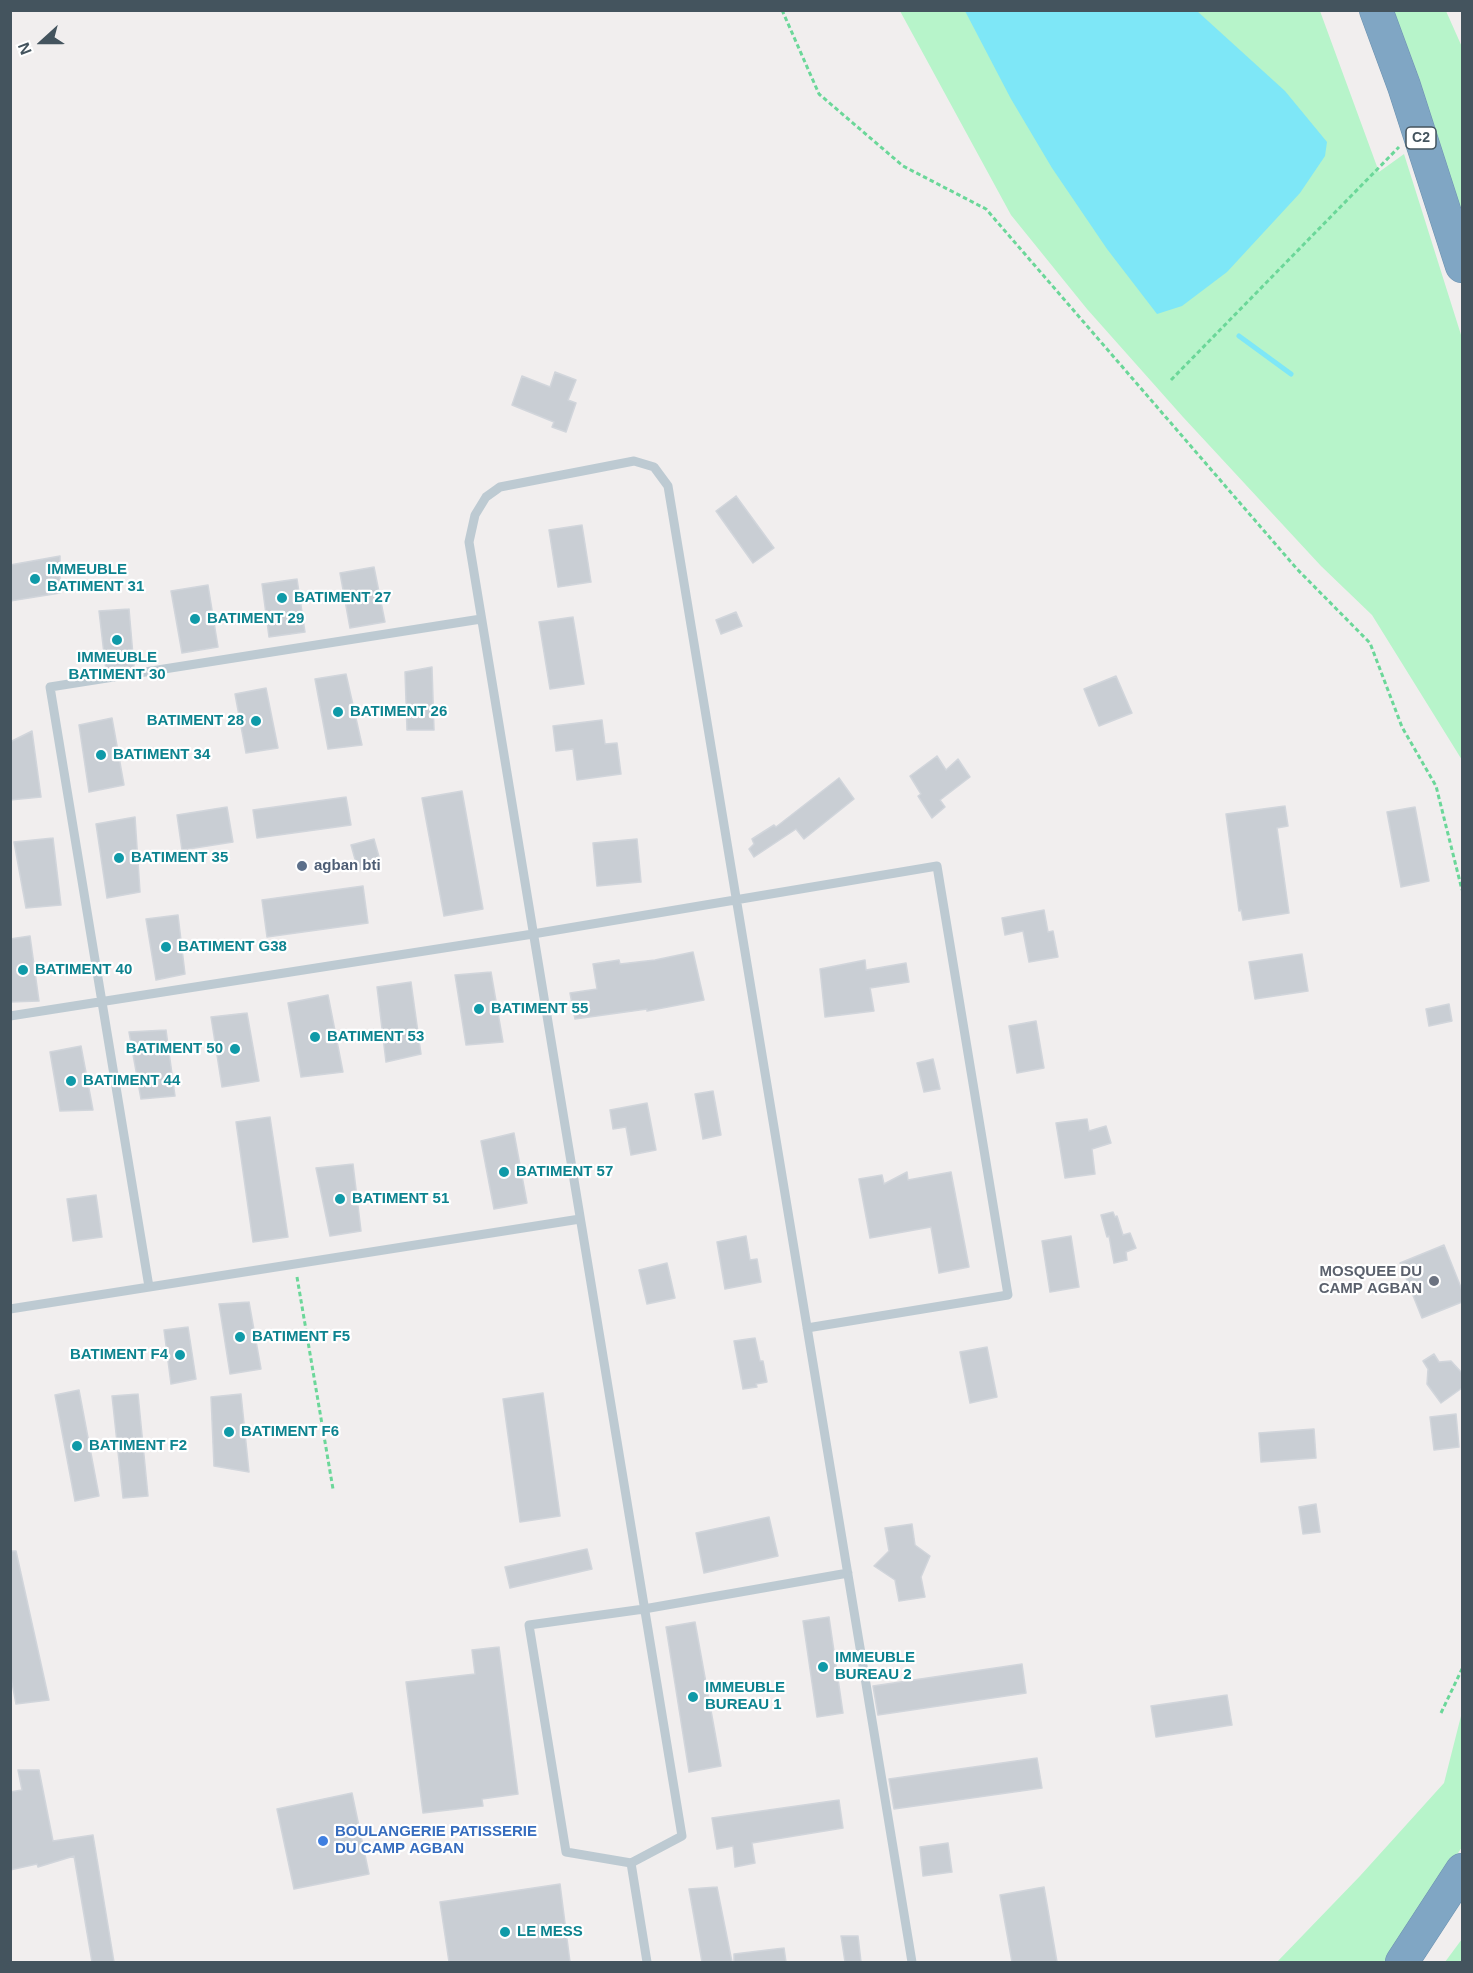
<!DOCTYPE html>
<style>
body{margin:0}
#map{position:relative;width:1473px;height:1973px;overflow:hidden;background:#f1eeee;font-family:Helvetica,sans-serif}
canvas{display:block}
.frame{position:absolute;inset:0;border:12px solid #44545e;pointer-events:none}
.north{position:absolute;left:12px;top:12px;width:60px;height:60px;-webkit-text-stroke:4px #fff;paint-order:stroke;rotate:249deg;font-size:16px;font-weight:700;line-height:24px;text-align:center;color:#44545e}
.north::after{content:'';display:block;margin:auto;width:21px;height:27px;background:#44545e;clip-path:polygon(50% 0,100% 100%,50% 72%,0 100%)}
</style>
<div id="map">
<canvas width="1473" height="1973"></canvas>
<div class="frame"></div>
<div class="north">N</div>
</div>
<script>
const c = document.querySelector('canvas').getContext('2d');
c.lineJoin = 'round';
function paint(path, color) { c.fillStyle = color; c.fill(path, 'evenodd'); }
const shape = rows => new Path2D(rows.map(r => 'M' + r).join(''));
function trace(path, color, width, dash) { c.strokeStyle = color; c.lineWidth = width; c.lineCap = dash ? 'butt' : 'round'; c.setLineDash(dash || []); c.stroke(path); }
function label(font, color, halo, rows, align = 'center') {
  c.font = font + ' Helvetica,sans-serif'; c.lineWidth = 4.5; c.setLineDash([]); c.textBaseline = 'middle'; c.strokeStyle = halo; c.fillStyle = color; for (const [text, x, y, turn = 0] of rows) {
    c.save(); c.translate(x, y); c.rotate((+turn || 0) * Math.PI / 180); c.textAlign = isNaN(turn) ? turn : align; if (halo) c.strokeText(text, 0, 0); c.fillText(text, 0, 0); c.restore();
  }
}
paint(shape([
 [900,11,1320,11,1379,172,1404,154,1462,338,1462,760,1372,615,1321,566,1183,417,1087,309,1011,215],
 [1394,11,1446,11,1462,47,1462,212,1419,78],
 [1462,1712,1462,1847,1386,1962,1277,1962,1360,1876,1444,1783],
 [1462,1939,1462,1962,1445,1962]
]), '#b7f4ca');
paint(shape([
 [965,11,1197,11,1285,91,1327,142,1325,156,1300,193,1227,272,1182,306,1157,314,1107,249,1052,168,1011,99]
]), '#7ee7f7');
trace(shape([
 [1239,336,1291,374]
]), '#7ee7f7', 5);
const building = shape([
 [555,372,576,380,568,400,576,403,566,432,552,427,554,422,512,405,522,376,550,387,555,372],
 [736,496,774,548,753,563,716,511,736,496],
 [582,525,591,582,558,587,549,530,582,525],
 [60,556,60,593,10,601,10,565,60,556],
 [374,567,385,622,350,628,340,573,374,567],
 [297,579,305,632,269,637,262,584,297,579],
 [208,585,218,647,182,653,171,591,208,585],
 [129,609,134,667,106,671,99,611,129,609],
 [736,612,742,626,721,634,716,620,736,612],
 [573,617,584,684,550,689,539,622,573,617],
 [432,667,434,730,407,730,405,672,432,667],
 [346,674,362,745,328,749,315,679,346,674],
 [1116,676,1132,713,1099,726,1084,689,1116,676],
 [266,688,278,748,246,753,235,694,266,688],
 [112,718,124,785,89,792,79,725,112,718],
 [602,720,605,744,617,743,621,774,577,780,573,749,556,751,553,726,602,720],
 [32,731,41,797,10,800,10,742,32,731],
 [937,756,946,770,958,759,970,777,940,800,945,807,932,818,918,796,921,794,910,776,937,756],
 [839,778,854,799,804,839,796,829,754,857,749,849,754,844,752,839,774,825,776,827,839,778],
 [462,791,483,909,444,916,422,798,462,791],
 [346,797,351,825,257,838,253,810,346,797],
 [1285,806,1288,826,1277,828,1289,913,1243,920,1241,910,1239,911,1226,814,1285,806],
 [227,807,233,842,182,850,177,815,227,807],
 [1415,807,1429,881,1401,887,1387,812,1415,807],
 [135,817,140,892,107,898,96,824,135,817],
 [53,838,61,905,26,908,14,842,53,838],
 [374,839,381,864,358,870,351,845,374,839],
 [637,839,641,882,597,886,593,843,637,839],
 [363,886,368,923,267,937,262,900,363,886],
 [1044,910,1048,932,1053,931,1058,957,1029,962,1023,931,1005,935,1002,918,1044,910],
 [178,915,185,974,156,980,146,919,178,915],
 [30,936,39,1001,10,1002,10,939,30,936],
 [693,952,704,1000,647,1011,647,1009,575,1019,570,993,597,989,593,964,619,960,620,964,655,960,693,952],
 [1302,954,1308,991,1255,999,1249,962,1302,954],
 [865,960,866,970,906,963,909,982,870,988,874,1011,825,1017,820,969,865,960],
 [491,972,503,1042,466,1045,455,975,491,972],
 [411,982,421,1054,386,1062,377,987,411,982],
 [328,995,343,1072,301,1077,288,1003,328,995],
 [1449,1004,1452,1021,1429,1026,1426,1009,1449,1004],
 [247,1013,259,1081,222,1087,211,1017,247,1013],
 [1036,1021,1044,1068,1017,1073,1009,1026,1036,1021],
 [166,1030,175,1096,141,1099,129,1032,166,1030],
 [81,1046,93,1110,60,1111,50,1052,81,1046],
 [933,1059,940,1089,924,1092,917,1063,933,1059],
 [713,1091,721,1135,703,1139,695,1094,713,1091],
 [647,1103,656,1150,631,1155,626,1127,613,1129,610,1110,647,1103],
 [270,1117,288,1237,253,1242,236,1122,270,1117],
 [1087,1119,1089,1131,1106,1126,1111,1143,1092,1149,1095,1174,1065,1178,1056,1123,1087,1119],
 [514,1133,527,1203,494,1209,481,1141,514,1133],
 [353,1164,361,1231,330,1236,316,1168,353,1164],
 [907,1172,908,1180,951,1172,969,1267,939,1273,931,1227,870,1238,859,1179,882,1175,884,1184,907,1172],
 [96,1195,102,1237,73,1241,67,1199,96,1195],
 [1113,1212,1115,1217,1117,1216,1123,1235,1130,1233,1136,1248,1126,1252,1127,1260,1114,1263,1109,1236,1107,1237,1101,1215,1113,1212],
 [746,1236,750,1260,757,1259,761,1282,725,1289,717,1242,746,1236],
 [1071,1236,1079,1287,1050,1292,1042,1241,1071,1236],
 [1444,1245,1462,1290,1462,1302,1422,1318,1400,1263,1444,1245],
 [667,1263,675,1298,647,1304,639,1270,667,1263],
 [249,1302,261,1369,230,1374,219,1304,249,1302],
 [188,1327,196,1379,171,1384,164,1330,188,1327],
 [755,1338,760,1361,763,1361,767,1382,756,1384,757,1387,743,1389,734,1341,755,1338],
 [987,1347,997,1397,970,1403,960,1352,987,1347],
 [1434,1354,1439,1362,1451,1361,1462,1373,1462,1388,1441,1403,1427,1384,1428,1369,1423,1361,1434,1354],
 [79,1390,99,1496,75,1501,55,1395,79,1390],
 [543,1393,560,1516,520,1522,503,1399,543,1393],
 [138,1394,148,1496,123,1498,112,1396,138,1394],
 [241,1394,249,1472,214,1466,211,1397,241,1394],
 [1456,1414,1459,1447,1434,1450,1430,1417,1456,1414],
 [1314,1429,1316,1458,1261,1462,1259,1433,1314,1429],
 [1316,1504,1320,1532,1303,1534,1299,1507,1316,1504],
 [769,1517,778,1556,704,1573,696,1533,769,1517],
 [912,1524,915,1545,930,1556,921,1577,925,1597,899,1601,895,1580,874,1566,889,1551,885,1528,912,1524],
 [587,1549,592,1569,510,1588,505,1567,587,1549],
 [10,1551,16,1551,49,1700,16,1704,10,1672,10,1551],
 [829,1617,843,1713,817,1717,803,1621,829,1617],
 [695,1622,721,1766,689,1772,666,1627,695,1622],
 [499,1647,518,1794,482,1799,483,1806,423,1813,406,1682,475,1674,472,1650,499,1647],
 [1022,1664,1026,1693,878,1715,873,1686,1022,1664],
 [1227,1695,1232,1725,1156,1737,1151,1706,1227,1695],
 [1037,1758,1042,1788,894,1809,889,1779,1037,1758],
 [18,1770,39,1770,53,1841,93,1835,114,1962,92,1962,74,1856,38,1867,37,1864,10,1870,10,1792,22,1790,18,1770],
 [352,1793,369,1874,294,1889,277,1809,352,1793],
 [839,1800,843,1828,752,1843,755,1863,735,1867,733,1846,717,1849,712,1818,839,1800],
 [948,1843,952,1872,923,1876,920,1847,948,1843],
 [560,1884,570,1962,449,1962,440,1902,560,1884],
 [717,1887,732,1962,702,1962,689,1889,717,1887],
 [1044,1887,1057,1962,1012,1962,1000,1895,1044,1887],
 [841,1936,858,1936,861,1962,845,1962,841,1936],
 [784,1948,786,1962,734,1962,734,1954,784,1948]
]);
paint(building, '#c9ced4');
trace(building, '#d1d5db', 1.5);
const highway = shape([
 [1376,10,1404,86,1462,266],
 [1402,1962,1462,1870]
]);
trace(highway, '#6b91af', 34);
trace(shape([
 [782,10,819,94,903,166,986,209,1297,569,1370,643,1402,727,1436,786,1462,890],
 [1171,380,1399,147],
 [297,1277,333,1489],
 [1441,1713,1462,1669]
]), '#6bd799', 3, [4.5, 3]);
trace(shape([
 [10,1016,533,934,937,866,1008,1295,807,1328],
 [149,1287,50,687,481,619],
 [10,1309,580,1219],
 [631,1863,566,1852,529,1625,644,1609,848,1573],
 [647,1962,631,1863,682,1836,469,542,475,515,486,497,500,487,634,461,654,467,668,486,912,1962]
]), '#bdcad2', 9);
trace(highway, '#80a6c4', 33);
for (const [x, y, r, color] of [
 [35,579,6,"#0f9aa8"],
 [282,598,6,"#0f9aa8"],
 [195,619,6,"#0f9aa8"],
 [117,640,6,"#0f9aa8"],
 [338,712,6,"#0f9aa8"],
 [256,721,6,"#0f9aa8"],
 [101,755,6,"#0f9aa8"],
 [119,858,6,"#0f9aa8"],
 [302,866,6,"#5c6f8a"],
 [166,947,6,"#0f9aa8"],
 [23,970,6,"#0f9aa8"],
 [479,1009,6,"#0f9aa8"],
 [315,1037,6,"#0f9aa8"],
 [235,1049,6,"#0f9aa8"],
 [71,1081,6,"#0f9aa8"],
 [504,1172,6,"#0f9aa8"],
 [340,1199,6,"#0f9aa8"],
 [1434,1281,6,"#6b7280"],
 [240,1337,6,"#0f9aa8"],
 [180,1355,6,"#0f9aa8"],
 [229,1432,6,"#0f9aa8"],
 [77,1446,6,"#0f9aa8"],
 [823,1667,6,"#0f9aa8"],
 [693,1697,6,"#0f9aa8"],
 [323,1841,6,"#3f7fe0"],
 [505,1932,6,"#0f9aa8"]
]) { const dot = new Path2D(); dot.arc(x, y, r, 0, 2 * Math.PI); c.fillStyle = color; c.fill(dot); trace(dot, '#fff', 2); }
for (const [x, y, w] of [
 [1421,138,30]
]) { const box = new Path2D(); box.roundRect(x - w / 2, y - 11, w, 22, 4.5); c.fillStyle = '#fff'; c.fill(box); trace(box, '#44545e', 1.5); }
label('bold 14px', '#44545e', null, [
 ["C2",1421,138]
]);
label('bold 15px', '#0d838f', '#fff', [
 ["IMMEUBLE",47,570],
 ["BATIMENT 31",47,587],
 ["BATIMENT 27",294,598],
 ["BATIMENT 29",207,619],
 ["IMMEUBLE",117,658,"center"],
 ["BATIMENT 30",117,675,"center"],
 ["BATIMENT 26",350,712],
 ["BATIMENT 28",244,721,"right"],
 ["BATIMENT 34",113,755],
 ["BATIMENT 35",131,858],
 ["BATIMENT G38",178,947],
 ["BATIMENT 40",35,970],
 ["BATIMENT 55",491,1009],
 ["BATIMENT 53",327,1037],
 ["BATIMENT 50",223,1049,"right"],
 ["BATIMENT 44",83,1081],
 ["BATIMENT 57",516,1172],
 ["BATIMENT 51",352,1199],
 ["BATIMENT F5",252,1337],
 ["BATIMENT F4",168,1355,"right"],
 ["BATIMENT F6",241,1432],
 ["BATIMENT F2",89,1446],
 ["IMMEUBLE",835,1658],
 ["BUREAU 2",835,1675],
 ["IMMEUBLE",705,1688],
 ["BUREAU 1",705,1705],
 ["LE MESS",517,1932]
], 'left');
label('bold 15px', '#4e5e75', '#fff', [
 ["agban bti",314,866]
], 'left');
label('bold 15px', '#5b616d', '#fff', [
 ["MOSQUEE DU",1422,1272],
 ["CAMP AGBAN",1422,1289]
], 'right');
label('bold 15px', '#366cbe', '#fff', [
 ["BOULANGERIE PATISSERIE",335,1832],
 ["DU CAMP AGBAN",335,1849]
], 'left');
</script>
